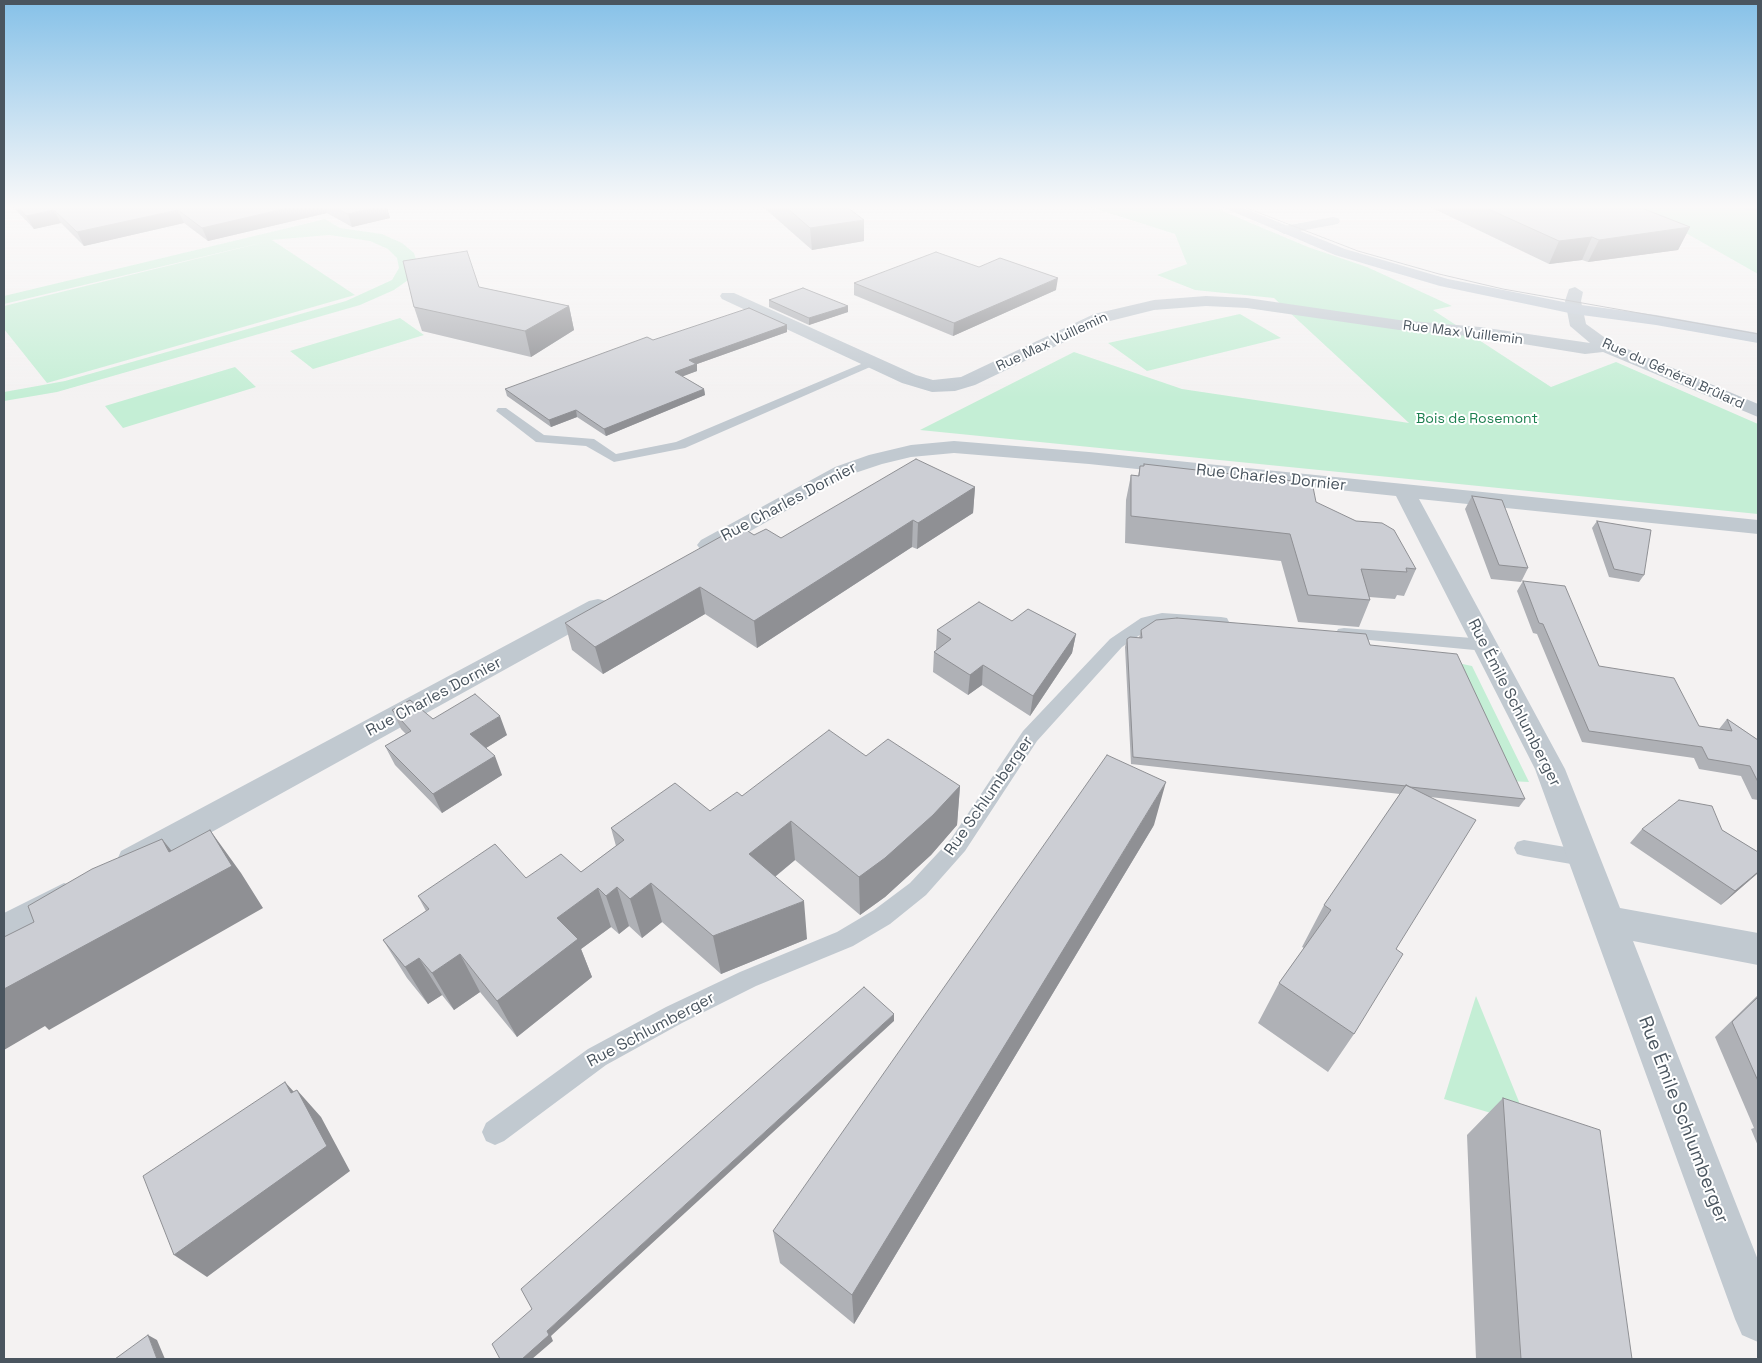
<!DOCTYPE html>
<meta charset="utf-8">
<style>
body{margin:0}
#map{position:relative;width:1762px;height:1363px;overflow:hidden;background:#f4f2f2;font-family:"Space Grotesk",sans-serif}
canvas{display:block}
.frame{position:absolute;inset:0;border:5px solid #4a555f;pointer-events:none}
</style>
<div id="map">
<canvas width="1762" height="1363"></canvas>
<div class="frame"></div>
</div>
<script>
const c = document.querySelector('canvas').getContext('2d');
c.lineJoin = 'round';
function paint(path, color) { c.fillStyle = color; c.fill(path, 'evenodd'); }
const shape = rows => new Path2D(rows.map(r => 'M' + r).join(''));
function trace(path, color, width, dash) { c.strokeStyle = color; c.lineWidth = width; c.lineCap = dash ? 'butt' : 'round'; c.setLineDash(dash || []); c.stroke(path); }
function label(font, color, halo, rows, align = 'center') {
  c.font = font + ' "Space Grotesk",sans-serif'; c.lineWidth = 4; c.setLineDash([]); c.textBaseline = 'middle'; c.strokeStyle = halo; c.fillStyle = color; for (const [text, x, y, turn = 0] of rows) {
    c.save(); c.translate(x, y); c.rotate((+turn || 0) * Math.PI / 180); c.textAlign = isNaN(turn) ? turn : align; if (halo) c.strokeText(text, 0, 0); c.fillText(text, 0, 0); c.restore();
  }
}
paint(shape([
 [1090,207,1213,207,1308,247,1367,267,1452,306,1433,310,1551,387,1616,362,1758,424,1758,514,920,430,1074,352,1182,389,1409,423,1274,298,1195,290,1157,275,1187,264,1175,234],
 [1640,207,1758,207,1758,274],
 [325,219,340,228,382,234,402,243,414,253,418,265,411,278,394,290,360,305,57,392,4,401,4,392,65,381,346,301,392,280,399,268,397,258,388,249,370,241,329,235,272,240,355,295,47,383,4,329,4,306,269,241,4,304,4,296],
 [1240,314,1281,338,1147,371,1108,343],
 [400,318,424,335,313,369,290,351],
 [235,367,256,387,123,428,105,406],
 [1453,662,1472,666,1529,782,1509,781],
 [1476,996,1528,1124,1444,1099]
]), '#c4eed5');
paint(shape([
 [1742,207,1758,208,1758,212,1743,209,1742,207],
 [873,359,877,360,877,364,685,448,614,462,586,446,536,442,496,411,498,408,506,408,544,435,594,439,616,454,676,442,873,359],
 [1162,613,1221,617,1227,618,1229,622,1227,626,1221,627,1162,623,1153,626,1122,647,1037,741,965,851,926,895,890,924,853,946,756,986,682,1023,606,1065,504,1141,495,1145,486,1141,482,1132,486,1123,588,1049,666,1007,740,972,837,932,874,910,910,883,951,839,1023,731,1110,639,1141,618,1162,613],
 [1344,628,1485,639,1491,641,1493,645,1491,649,1485,651,1338,637,1336,633,1338,629,1344,628],
 [1524,840,1583,850,1590,852,1593,858,1590,864,1583,866,1524,856,1517,854,1514,848,1517,842,1524,840]
]), '#c1c9d0');
paint(shape([
 [1333,217,1338,218,1340,221,1338,224,1284,234,1277,230,1284,226,1333,217],
 [1575,287,1583,292,1581,301,1586,324,1611,342,1758,404,1758,417,1603,352,1585,354,1480,337,1399,330,1247,308,1206,306,1154,310,1106,322,975,385,955,391,932,392,902,383,722,299,720,296,722,293,734,293,916,375,933,380,961,377,1094,314,1154,300,1206,296,1247,298,1399,320,1480,327,1590,343,1570,326,1565,301,1569,289,1575,287],
 [954,441,1089,452,1758,520,1758,534,1419,499,1565,769,1620,908,1758,933,1758,965,1633,941,1758,1260,1758,1342,1742,1335,1735,1319,1535,769,1396,496,1089,464,954,453,911,457,882,464,849,475,717,550,709,552,701,550,697,545,701,540,835,467,869,455,911,445,954,441],
 [598,599,607,601,611,607,607,613,145,869,133,873,121,869,117,860,121,851,589,601,598,599],
 [64,883,76,887,81,897,76,907,16,941,4,945,4,913,64,883]
]), '#c1c9d0');
paint(shape([
 [1222,207,1241,207,1345,249,1448,279,1574,304,1656,315,1758,333,1758,343,1656,325,1574,314,1440,286,1335,255,1222,207]
]), '#c1cad4');
trace(shape([
 [1244,207,1358,251,1439,274,1503,289,1758,334]
]), '#b4b7bc', 1);
paint(shape([
 [13,207,387,207,390,218,352,227,327,213,208,241,184,223,84,246,61,223,34,229],
 [763,207,847,207,864,241,812,250],
 [1430,207,1639,207,1690,227,1678,250,1588,262,1582,260,1549,264],
 [979,267,1056,290,953,336,854,295,854,283],
 [479,287,569,306,574,330,531,357,422,331,414,307],
 [769,300,848,306,848,312,809,325,769,307],
 [787,325,787,332,697,364,697,371,682,376,704,389,705,395,606,436,577,417,551,427,507,396,505,389,653,340],
 [1140,466,1316,502,1416,569,1404,596,1397,595,1395,599,1369,597,1370,600,1359,627,1298,622,1281,561,1125,543,1126,500,1131,475,1138,476],
 [975,487,973,513,917,549,912,547,757,648,705,614,603,674,572,650,565,623,754,535,781,538],
 [1472,496,1528,568,1521,582,1491,579,1465,509],
 [1597,521,1644,575,1639,582,1609,577,1592,528],
 [1523,581,1599,666,1699,726,1719,729,1727,719,1758,740,1758,800,1752,799,1741,776,1699,769,1694,758,1582,742,1537,634,1533,633,1517,591],
 [1012,621,1076,634,1072,653,1030,716,982,685,968,695,933,672,934,652,936,650,937,630],
 [1141,630,1370,645,1525,799,1519,807,1430,797,1396,949,1354,1034,1328,1072,1258,1023,1279,983,1304,948,1302,947,1324,905,1400,794,1131,764,1125,647,1127,639,1139,638],
 [392,710,507,735,486,748,502,775,442,813,395,765,385,746,406,734,401,729],
 [866,756,960,786,957,825,931,855,885,897,860,915,795,860,775,877,807,939,721,974,662,922,642,938,629,926,619,934,611,927,581,949,592,977,517,1037,480,992,454,1010,442,995,428,1004,407,978,383,940,426,911,418,896,526,878,581,872,616,846,611,828,710,811,742,796],
 [1154,825,854,1324,780,1263,773,1231],
 [1642,829,1722,830,1758,852,1758,873,1721,905,1630,843],
 [1758,995,1758,1146,1751,1129,1754,1128,1715,1037],
 [1503,1098,1632,1359,1476,1359,1467,1135]
]), '#afb1b6');
paint(shape([
 [292,207,325,207,327,213,208,241,202,228],
 [377,207,387,207,390,218,352,227,348,214],
 [54,210,61,223,34,229,26,216],
 [178,210,184,223,84,246,77,232],
 [864,220,864,241,812,250,810,228],
 [1690,227,1678,250,1588,262,1599,240],
 [1592,237,1582,260,1549,264,1559,241],
 [1058,278,1056,290,953,336,954,323],
 [569,306,574,330,531,357,525,331],
 [848,306,848,312,809,325,809,318],
 [787,325,787,332,697,364,697,371,676,379,675,372,689,360],
 [704,389,705,395,606,436,604,429],
 [576,410,577,417,551,427,549,420],
 [975,487,973,513,917,549,918,523],
 [913,520,912,547,757,648,754,621],
 [700,587,705,614,603,674,595,647],
 [1076,634,1072,653,1030,716,1033,696],
 [983,665,982,685,968,695,970,675],
 [500,716,507,735,478,753,470,734],
 [495,756,502,775,442,813,433,794],
 [1166,782,1154,825,854,1324,852,1295],
 [960,786,957,825,931,855,885,897,860,915,859,877],
 [791,821,795,860,755,893,749,854],
 [210,830,241,873,263,908,49,1030,45,1026,4,1050,4,988,169,852,162,839,196,881],
 [1758,872,1758,873,1721,905,1735,891],
 [651,883,662,922,642,938,630,899],
 [617,887,629,926,619,934,606,896],
 [598,888,611,927,581,949,592,977,517,1037,497,1001,557,918],
 [804,901,807,939,721,974,713,936],
 [460,954,480,992,454,1010,432,973],
 [419,958,442,995,428,1004,405,967],
 [894,1014,894,1021,551,1336,553,1341,532,1359,522,1359,547,1331],
 [285,1082,303,1102,297,1090,321,1117,350,1171,207,1277,174,1255,291,1093],
 [148,1335,157,1340,165,1359,157,1359]
]), '#8f9094');
const building = shape([
 [18,207,292,207,202,228,178,210,77,232,54,210,26,216,18,207],
 [334,207,377,207,348,214,334,207],
 [786,207,847,207,864,220,810,228,786,207],
 [1484,207,1639,207,1690,227,1599,240,1592,237,1559,241,1484,207],
 [467,251,479,287,569,306,525,331,414,307,403,261,467,251],
 [936,252,979,267,1000,258,1058,278,954,323,854,283,936,252],
 [803,288,848,306,809,318,769,300,803,288],
 [749,308,787,325,689,360,696,364,675,372,704,389,604,429,576,410,549,420,505,389,647,337,653,340,749,308],
 [916,459,975,487,918,523,913,520,754,621,700,587,595,647,565,623,740,526,754,535,766,529,781,538,916,459],
 [1144,464,1302,482,1313,487,1316,502,1356,521,1382,523,1394,530,1416,569,1406,568,1407,572,1361,569,1370,600,1308,595,1290,534,1131,516,1131,475,1139,476,1140,466,1144,466,1144,464],
 [1472,496,1502,500,1528,568,1499,565,1472,496],
 [1597,521,1651,530,1644,575,1614,569,1597,521],
 [1523,581,1565,586,1599,666,1674,678,1699,726,1732,731,1727,719,1758,740,1758,782,1750,766,1708,759,1702,747,1589,731,1543,624,1539,623,1523,581],
 [979,602,1012,621,1028,609,1076,634,1033,696,983,665,970,675,934,652,951,639,937,630,979,602],
 [1177,618,1366,634,1370,645,1457,654,1525,799,1410,787,1406,785,1406,786,1133,757,1127,639,1130,637,1142,638,1141,630,1156,620,1177,618],
 [475,694,500,716,470,734,495,756,433,794,385,746,411,731,392,710,410,700,433,719,475,694],
 [829,730,866,756,888,739,960,786,933,815,885,858,859,877,791,821,749,854,804,901,713,936,651,883,630,899,617,887,606,896,598,888,557,918,578,939,497,1001,460,954,432,973,419,958,405,967,383,940,429,909,418,896,495,844,526,878,561,854,581,872,624,840,611,828,675,783,710,811,737,792,742,796,829,730],
 [1107,755,1166,782,852,1295,773,1231,1107,755],
 [1406,785,1476,820,1396,949,1403,954,1354,1034,1279,983,1331,910,1324,905,1406,785],
 [1679,800,1712,806,1722,830,1758,852,1758,872,1735,891,1642,829,1679,800],
 [210,830,232,866,4,989,4,937,34,922,28,906,92,869,162,839,169,852,210,830],
 [864,987,894,1014,547,1331,549,1335,522,1359,500,1359,492,1344,532,1309,521,1289,864,987],
 [1758,997,1758,1081,1732,1022,1758,997],
 [285,1082,291,1093,297,1090,327,1146,174,1255,143,1176,285,1082],
 [1503,1098,1600,1130,1632,1359,1521,1359,1503,1098],
 [148,1335,157,1359,115,1359,148,1335]
]);
paint(building, '#ccced4');
trace(building, '#8f9094', 1);
const sky = c.createLinearGradient(0, 0, 0, 398);
sky.addColorStop(0, '#86c1e8');
sky.addColorStop(0.52, '#faf9f9');
sky.addColorStop(1, '#faf9f900');
c.fillStyle = sky;
c.fillRect(0, 0, 1762, 398);
label('14px', '#4a555f', '#fff', [
 ["Rue Max Vuillemin",1463,333,7],
 ["Rue Max Vuillemin",1052,342,-25],
 ["Rue du Général Brûlard",1673,374,24]
]);
label('14px', '#1c7f4f', '#fff', [
 ["Bois de Rosemont",1477,419]
]);
label('16px', '#4a555f', '#fff', [
 ["Rue Charles Dornier",1271,478,6],
 ["Rue Charles Dornier",789,502,-28],
 ["Rue Charles Dornier",434,697,-28],
 ["Rue Émile Schlumberger",1514,703,63],
 ["Rue Schlumberger",989,796,-55],
 ["Rue Schlumberger",651,1030,-28]
]);
label('19px', '#4a555f', '#fff', [
 ["Rue Émile Schlumberger",1683,1120,69]
]);
</script>
